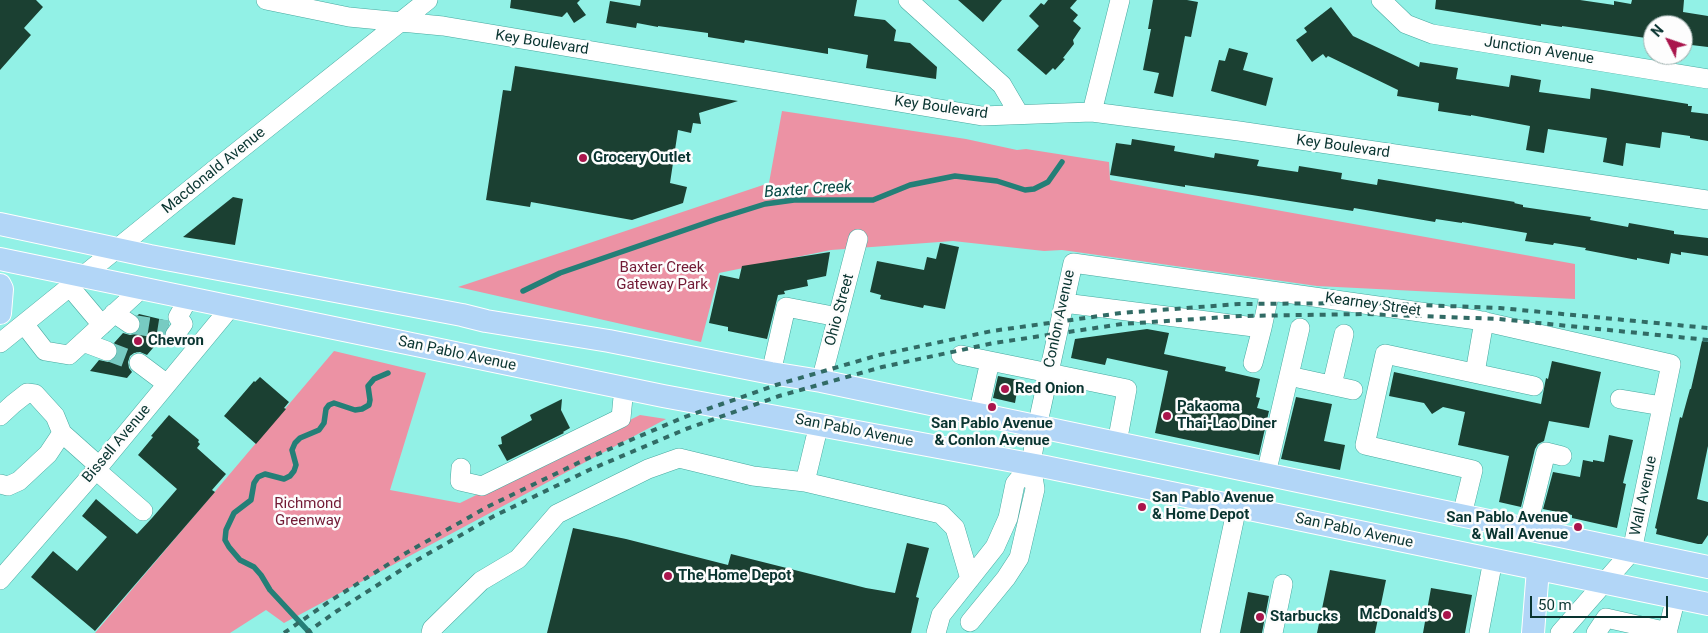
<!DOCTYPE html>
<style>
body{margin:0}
#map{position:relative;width:1708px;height:633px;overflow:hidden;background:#92f1e6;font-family:Roboto,sans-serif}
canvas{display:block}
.north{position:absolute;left:1643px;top:15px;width:50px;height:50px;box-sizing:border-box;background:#fdfdfd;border:1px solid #9badab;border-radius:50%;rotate:311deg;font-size:14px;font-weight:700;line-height:20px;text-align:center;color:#093430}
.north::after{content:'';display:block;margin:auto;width:18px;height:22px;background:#a9154c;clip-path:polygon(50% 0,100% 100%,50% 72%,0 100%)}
.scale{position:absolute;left:1530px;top:596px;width:138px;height:22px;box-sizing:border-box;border:2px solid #093430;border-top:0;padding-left:6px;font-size:15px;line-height:18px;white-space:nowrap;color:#093430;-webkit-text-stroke:4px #fdfdfd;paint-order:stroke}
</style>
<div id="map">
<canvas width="1708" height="633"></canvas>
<div class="north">N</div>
<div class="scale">50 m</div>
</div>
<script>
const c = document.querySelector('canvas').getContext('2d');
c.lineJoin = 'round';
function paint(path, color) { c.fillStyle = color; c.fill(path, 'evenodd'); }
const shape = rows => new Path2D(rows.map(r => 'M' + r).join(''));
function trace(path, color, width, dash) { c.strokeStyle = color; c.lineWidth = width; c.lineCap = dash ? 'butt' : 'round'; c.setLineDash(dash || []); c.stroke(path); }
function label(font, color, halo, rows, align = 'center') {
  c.font = font + ' Roboto,sans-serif'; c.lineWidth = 5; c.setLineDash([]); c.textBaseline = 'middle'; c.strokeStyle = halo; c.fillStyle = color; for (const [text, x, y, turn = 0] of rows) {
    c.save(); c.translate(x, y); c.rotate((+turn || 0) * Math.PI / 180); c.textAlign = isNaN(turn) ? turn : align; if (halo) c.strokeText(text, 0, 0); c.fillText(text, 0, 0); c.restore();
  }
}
paint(shape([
 [782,111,966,139,1017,150,1026,149,1109,162,1110,180,1575,264,1575,299,1317,286,1062,250,1044,251,953,241,831,250,719,273,701,342,458,287,769,183],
 [334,351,426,373,390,490,460,503,640,415,666,419,284,623,266,610,230,633,95,633]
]), '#ec92a4');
trace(shape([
 [523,291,560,273,717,219,765,204,794,200,873,200,910,185,955,176,997,181,1025,190,1034,189,1048,182,1062,162],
 [310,633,270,590,261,575,254,567,240,560,229,547,225,540,226,530,234,513,251,500,254,483,258,477,265,474,284,479,290,476,294,471,296,465,292,450,295,443,300,438,319,430,324,423,326,409,329,405,334,403,355,410,362,409,369,405,370,400,368,386,374,379,388,373]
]), '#247f77', 5.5);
paint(shape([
 [0,0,36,0,43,7,24,28,31,35,0,70],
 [511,0,580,0,577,3,586,15,574,23,567,12,562,17,510,8],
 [641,0,857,0,854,16,885,20,896,30,894,41,910,43,937,67,936,79,866,68,868,55,828,48,828,54,745,40,744,43,708,37,708,33,658,26,658,27,637,23,636,28,606,23,610,1,640,6],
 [958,0,1002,0,983,22],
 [1048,0,1077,0,1070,8,1078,15,1073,21,1081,28,1073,40,1074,44,1063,58,1065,59,1055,70,1053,68,1046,75,1017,50,1039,26,1029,16,1041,3,1044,5],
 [1153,0,1187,0,1198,2,1191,37,1185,36,1173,97,1154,93,1159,73,1143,70,1151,29,1148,29],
 [1436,0,1580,0,1614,5,1614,1,1631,4,1632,0,1684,0,1683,12,1708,16,1708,47,1683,44,1683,25,1653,25,1653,39,1562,26,1562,27,1541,24,1541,26,1435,9],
 [1331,7,1353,36,1419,67,1420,62,1458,68,1456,79,1509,87,1511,75,1541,80,1539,92,1590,99,1591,88,1688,104,1688,106,1692,106,1691,112,1708,114,1708,141,1690,138,1690,136,1662,132,1660,148,1626,143,1623,166,1603,162,1607,138,1548,129,1544,153,1526,150,1530,126,1471,115,1471,116,1438,111,1439,103,1397,96,1398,90,1328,56,1326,58,1323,54,1312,62,1296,40,1307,32,1304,28],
 [1229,48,1248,53,1243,70,1273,78,1266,106,1211,91,1219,60,1225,61],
 [515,66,738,101,699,113,701,124,693,123,691,133,678,130,670,183,687,187,683,203,632,220,531,202,530,207,486,200,503,90,511,91],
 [1132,139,1175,146,1174,151,1214,158,1215,153,1259,160,1257,166,1298,172,1299,166,1342,173,1341,179,1377,185,1378,179,1515,202,1514,203,1523,205,1523,207,1591,217,1590,220,1628,227,1629,223,1674,231,1674,234,1708,238,1708,256,1681,252,1681,255,1671,253,1669,264,1637,258,1637,260,1585,250,1586,248,1554,243,1553,245,1525,241,1527,233,1462,222,1462,223,1436,219,1435,222,1354,208,1353,211,1252,195,1185,185,1185,187,1110,175,1116,143,1131,145],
 [233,197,243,199,235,245,183,237],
 [940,243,959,247,945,309,924,305,923,308,880,299,881,295,870,292,877,261,924,270,927,257,936,259],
 [830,252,826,276,807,280,808,286,784,291,785,294,778,295,767,339,728,331,728,327,709,323,720,275,739,279,742,266],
 [139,314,168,321,169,324,164,335,147,355,140,352,134,353,130,356,128,362,129,368,132,372,127,378,90,371,99,360,108,362,114,359,118,354,118,350,114,343,123,333,130,335,135,334,139,330,141,324,137,316],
 [1147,329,1169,333,1164,354,1226,367,1225,371,1260,379,1256,397,1260,398,1257,408,1269,411,1259,455,1155,433,1168,371,1107,358,1105,365,1071,358,1075,339],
 [1702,341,1708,342,1708,446,1697,499,1708,502,1708,535,1702,544,1698,544,1656,534,1657,529,1655,528,1680,417,1682,418,1690,389,1691,389],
 [1552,361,1601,372,1589,428,1549,421,1544,441,1538,444,1535,449,1521,507,1499,502,1509,456,1458,445,1465,412,1443,407,1432,414,1424,403,1389,396,1394,372,1541,404,1546,378,1548,379],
 [998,376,1019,380,1015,403,993,398],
 [260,377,289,402,284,408,286,409,256,444,224,416,254,381,255,382],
 [1296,397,1332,404,1324,441,1345,445,1340,470,1281,459],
 [562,399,561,410,570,428,563,432,564,433,507,461,498,445,502,444,501,437,532,420,530,415],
 [169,415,199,440,198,442,200,444,197,448,226,474,212,490,215,492,95,631,31,577,53,551,77,571,107,537,82,516,96,499,137,534,152,518,177,489,138,455,153,437,151,436],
 [1609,435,1633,440,1623,483,1626,484,1617,528,1572,518,1572,515,1543,509,1553,472,1580,477,1583,460,1593,462,1593,460,1604,462],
 [573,528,626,539,728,565,731,554,866,588,895,593,907,543,929,548,916,597,919,598,911,633,547,633],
 [1330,570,1386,580,1375,633,1317,633],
 [1431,588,1472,595,1465,633,1423,633],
 [1248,592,1269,596,1262,633,1240,633]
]), '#1b4032');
trace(shape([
 [130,324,168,330],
 [107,351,139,363]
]), '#77cbc2', 19, [19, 9]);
const minor = shape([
 [266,0,349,17,443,26,982,116,1092,112,1239,131,1708,200],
 [908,0,1002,85,1019,114],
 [1381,0,1406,24,1432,34,1708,79],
 [1092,112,1120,0],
 [70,287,102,325],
 [1064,303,1262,328,1270,291],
 [114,313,130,324],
 [24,324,45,351,69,355,141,289],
 [175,335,183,324,178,317,188,299],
 [83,342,107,351],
 [0,343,213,171,428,0],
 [961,355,990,361],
 [139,363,167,384],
 [1253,363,1262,328],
 [771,373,786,307,838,317],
 [1475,373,1484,321],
 [1289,376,1353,390],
 [821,381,858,239],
 [1332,385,1344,334],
 [1620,399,1662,406],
 [978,415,990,361,1049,373,1127,389,1117,443],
 [0,416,13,404,27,393,35,394,55,416,62,433,48,454,19,481,8,486,0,484],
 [819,424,805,482,941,514,955,528,970,579],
 [62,433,99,466],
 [461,468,460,481,482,486,621,418,624,387],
 [96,470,143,511],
 [1266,474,1300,328],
 [1462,515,1473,470,1365,445,1385,354,1534,386],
 [1527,529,1546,452,1562,456],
 [0,580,96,470,230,308],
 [970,622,1006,578,1019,558,1035,489,1031,464,1037,427,1073,263,1477,320,1671,364,1632,551,1560,633],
 [431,633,432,629,481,581,518,559,557,514,648,469,679,458,753,476,805,482],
 [936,633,941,615,995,547,1008,518,1015,484,1031,464],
 [1210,633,1237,507],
 [1273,633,1283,584],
 [1479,633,1493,560],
 [1596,633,1606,618,1668,632],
 [1667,633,1676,597]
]);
const major = shape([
 [0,224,150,256,462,315,486,321,609,341,771,373,821,381,1708,567],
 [0,259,663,396,1046,467,1708,604],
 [0,285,2,289,0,313],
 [1533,633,1538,569]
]);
trace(minor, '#47a89f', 20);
trace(major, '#fff', 24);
trace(minor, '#fff', 19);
trace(major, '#b2d6f7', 22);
trace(shape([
 [284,633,330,601,406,553,489,506,584,460,682,418,776,385,879,355,992,331,1121,313,1239,304,1367,303,1500,308,1708,328],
 [306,633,337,611,412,563,494,516,589,470,686,429,779,396,882,367,994,343,1122,324,1240,316,1366,314,1499,319,1708,340]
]), '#316b65', 4, [6, 6]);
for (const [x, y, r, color] of [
 [583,158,5,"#a9154c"],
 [138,341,5,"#a9154c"],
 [1005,389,5,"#a9154c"],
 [992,407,5,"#a9154c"],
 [1167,416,5,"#a9154c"],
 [1142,507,5,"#a9154c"],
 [1578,527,5,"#a9154c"],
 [668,576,5,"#a9154c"],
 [1447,615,5,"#a9154c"],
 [1260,617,5,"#a9154c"]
]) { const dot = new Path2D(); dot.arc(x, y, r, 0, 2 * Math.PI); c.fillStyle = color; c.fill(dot); trace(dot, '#fdfdfd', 2); }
label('15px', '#093430', '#fdfdfd', [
 ["Key Boulevard",542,43,9],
 ["Junction Avenue",1539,51,9],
 ["Key Boulevard",941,108,8],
 ["Key Boulevard",1343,147,8],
 ["Macdonald Avenue",214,171,-39],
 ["Kearney Street",1373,305,8],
 ["Ohio Street",840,310,-75],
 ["Conlon Avenue",1060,319,-78],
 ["San Pablo Avenue",457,354,12],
 ["San Pablo Avenue",854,431,11],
 ["Bissell Avenue",117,444,-50],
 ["Wall Avenue",1644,496,-78],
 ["San Pablo Avenue",1354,531,12]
]);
label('bold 15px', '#093430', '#fdfdfd', [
 ["Grocery Outlet",593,158],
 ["Chevron",148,341],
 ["Red Onion",1015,389],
 ["Pakaoma",1177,407],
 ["Thai-Lao Diner",1177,424],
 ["San Pablo Avenue",992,424,"center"],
 ["& Conlon Avenue",992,441,"center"],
 ["San Pablo Avenue",1152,498],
 ["& Home Depot",1152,515],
 ["San Pablo Avenue",1568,518,"right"],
 ["& Wall Avenue",1568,535,"right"],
 ["The Home Depot",678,576],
 ["McDonald's",1437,615,"right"],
 ["Starbucks",1270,617]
], 'left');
label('15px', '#721a35', '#fdfdfd', [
 ["Baxter Creek",662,268],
 ["Gateway Park",662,285],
 ["Richmond",308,504],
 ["Greenway",308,521]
]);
label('italic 16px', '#064944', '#fdfdfd', [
 ["Baxter Creek",808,190,-4]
]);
</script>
